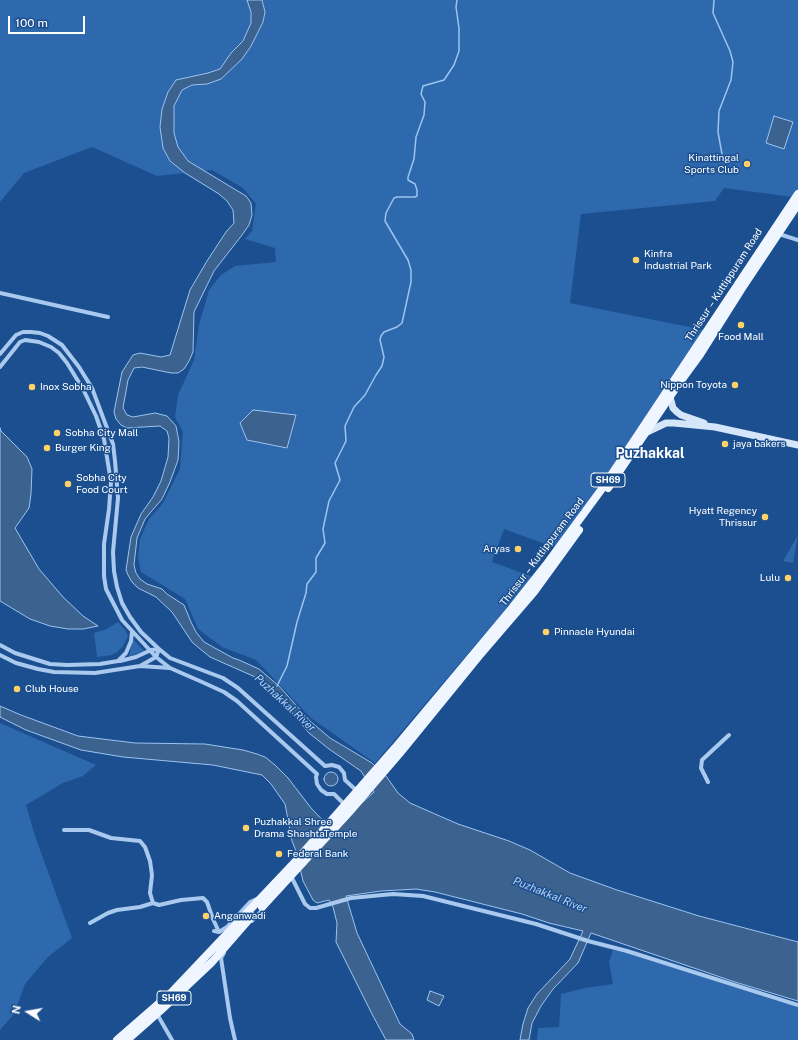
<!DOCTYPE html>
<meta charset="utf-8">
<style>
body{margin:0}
#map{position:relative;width:798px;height:1040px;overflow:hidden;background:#1b4f8f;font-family:"Public Sans",sans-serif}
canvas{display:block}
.north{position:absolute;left:8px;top:992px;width:40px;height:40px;-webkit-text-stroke:3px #1b4f8f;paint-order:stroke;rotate:281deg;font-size:11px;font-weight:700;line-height:16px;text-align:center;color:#fff}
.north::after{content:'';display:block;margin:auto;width:14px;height:18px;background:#fff;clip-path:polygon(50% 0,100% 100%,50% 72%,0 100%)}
.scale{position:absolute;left:8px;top:16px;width:77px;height:18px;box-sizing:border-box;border:2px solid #fff;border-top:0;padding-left:5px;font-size:12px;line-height:14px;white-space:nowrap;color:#fff;-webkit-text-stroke:3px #1b4f8f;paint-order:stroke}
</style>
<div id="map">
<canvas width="798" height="1040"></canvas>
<div class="north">N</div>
<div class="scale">100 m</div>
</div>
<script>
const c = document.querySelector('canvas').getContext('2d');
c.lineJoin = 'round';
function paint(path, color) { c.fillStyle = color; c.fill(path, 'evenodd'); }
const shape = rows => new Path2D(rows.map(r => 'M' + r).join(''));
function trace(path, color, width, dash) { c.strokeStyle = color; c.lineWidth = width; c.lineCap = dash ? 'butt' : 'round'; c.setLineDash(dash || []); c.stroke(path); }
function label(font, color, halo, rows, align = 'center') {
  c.font = font + ' "Public Sans",sans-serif'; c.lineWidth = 3; c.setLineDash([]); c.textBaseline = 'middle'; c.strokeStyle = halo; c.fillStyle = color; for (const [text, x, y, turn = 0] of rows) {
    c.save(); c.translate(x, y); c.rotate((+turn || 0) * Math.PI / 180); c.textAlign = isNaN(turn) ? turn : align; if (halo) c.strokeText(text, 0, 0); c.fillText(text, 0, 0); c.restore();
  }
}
paint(shape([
 [0,0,798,0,798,189,793,197,724,188,715,201,581,214,570,303,704,330,654,407,556,548,504,529,492,562,533,577,375,763,311,718,256,660,222,647,198,629,185,599,141,572,138,558,140,539,149,519,163,503,180,469,183,432,175,417,178,395,194,360,199,325,209,290,221,275,235,266,276,262,275,248,245,239,252,231,256,204,243,188,212,170,157,176,92,147,24,173,0,202],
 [798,535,793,563,783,561],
 [118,622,126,631,128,636,123,646,117,652,112,655,97,657,94,633,107,629],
 [133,639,144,651,129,657],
 [0,723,96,765,83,776,63,783,26,805,35,836,72,938,48,957,25,984,14,1014,0,1030],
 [613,950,628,953,798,1007,798,1040,537,1040,538,1028,559,1027,561,994,585,988,613,984,609,962]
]), '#2e69ad');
const water = shape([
 [247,0,262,0,265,12,263,22,251,46,242,59,221,79,207,84,192,85,182,90,174,106,174,133,178,147,188,161,246,196,251,203,252,215,249,225,242,235,214,271,194,312,193,352,189,361,184,369,178,373,171,373,142,367,134,368,128,380,123,408,127,415,133,417,155,413,167,416,176,426,179,442,178,460,170,482,162,499,145,519,137,538,134,565,136,573,140,579,147,584,162,589,167,594,184,605,191,622,196,632,204,642,233,658,239,660,259,669,279,686,310,721,330,738,372,763,386,776,398,793,410,803,458,824,509,841,530,850,570,873,617,890,699,916,798,942,798,1001,735,982,591,933,578,963,553,989,541,1006,532,1023,529,1040,520,1040,523,1024,528,1008,537,994,570,959,583,931,549,923,522,914,435,892,416,889,381,891,346,896,357,933,400,1024,412,1034,414,1040,386,1040,372,1014,336,942,337,923,333,907,329,900,317,903,313,900,303,881,296,851,292,841,285,804,271,784,262,775,213,765,123,757,81,750,26,730,0,717,0,706,21,715,78,736,135,743,205,744,243,750,257,754,265,757,275,765,288,778,311,808,332,830,374,792,361,771,329,749,309,733,289,709,261,682,253,676,210,657,199,648,192,642,172,612,156,597,138,588,132,582,128,575,126,570,131,537,141,514,153,497,161,481,168,457,169,438,167,431,160,426,127,428,121,425,116,419,114,412,122,372,133,355,140,353,161,357,170,355,190,290,207,261,226,232,234,223,233,210,227,201,219,194,185,173,170,161,163,148,160,127,162,109,168,92,176,80,208,73,220,69,231,53,243,41,251,23,251,12,247,0],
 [774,116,793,122,784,149,766,143,774,116],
 [253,410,296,415,287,448,247,440,240,423,253,410],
 [0,428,1,431,27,457,32,469,31,494,29,508,15,528,39,569,63,597,83,616,98,626,83,629,68,629,50,626,30,619,0,601,0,428],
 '324 779a7 7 0 1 1 14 0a7 7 0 1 1-14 0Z',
 [430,991,444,996,439,1006,427,1000,430,991]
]);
paint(water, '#3c6290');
trace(water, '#9cc4f0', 1);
trace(shape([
 [714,0,713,13,730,51,733,62,731,80,719,111,718,132,722,154],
 [277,686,287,666,297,622,306,593,307,584,316,572,316,558,325,543,323,529,329,501,340,480,335,463,346,441,345,426,354,407,365,395,376,375,382,366,384,357,380,340,381,336,384,332,397,327,402,323,411,282,411,270,408,260,385,221,386,213,394,198,397,197,415,197,417,196,417,190,415,184,408,180,408,177,414,159,416,137,424,115,425,102,421,94,423,86,444,80,454,65,459,51,459,28,456,7,457,0]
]), '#9cc4f0', 1.5);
trace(shape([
 [779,234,798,240],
 [0,293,108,317],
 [0,354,16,335,23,332,31,332,40,333,48,336,62,345,79,367,92,388,113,444,115,461,118,498,113,552,114,571,117,587,122,603,130,617,141,632,159,649,170,658,223,678,238,688,325,766,332,765,339,767,344,773,345,780,357,791],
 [0,367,20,342,25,340,39,342,51,347,59,353,67,363,83,389,96,416,104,439,111,482,109,509,104,544,104,576,106,589,122,620,156,657,170,668],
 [0,645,15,653,50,664,67,665,100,664,118,661,126,653,131,641,132,632],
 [0,655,16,663,38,669,54,672,95,673,140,666,170,668,202,682,224,692,237,701,317,774,316,777,317,784,321,790,327,794,334,794,345,805],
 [120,661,136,657,151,650,159,649,156,657,140,666],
 [708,782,701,768,702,760,729,735],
 [64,830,89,830,111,838,140,841,145,847,150,861,152,875,150,893,153,903,159,905,181,900,203,898,207,902,213,919,219,932,214,931],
 [291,876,305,904,310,908,316,908,351,898,393,894,423,896,536,924,588,941,627,951,798,1005],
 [252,921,264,908],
 [90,923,108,913,117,910,140,907,153,903],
 [219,932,227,927,250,902,259,898],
 [224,953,221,958,230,1018,235,1040],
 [157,1014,172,1040]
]), '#a9c9ee', 4);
trace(shape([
 [670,397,673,408,677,412,681,415,704,423],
 [647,432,666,423,674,423,715,427,798,445]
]), '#d6e6fa', 7);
trace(shape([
 [608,488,675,389,699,356,742,288,798,204],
 [262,907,352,809,400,753,479,656,534,592,579,530],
 [117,1040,171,993,296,861,395,748,512,608,546,565,604,486,798,194],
 [127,1040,161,1010,212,962,252,916]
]), '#f0f6ff', 8);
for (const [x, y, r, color] of [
 [747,164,4,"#ffd166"],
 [636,260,4,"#ffd166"],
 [741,325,4,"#ffd166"],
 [735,385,4,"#ffd166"],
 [32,387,4,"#ffd166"],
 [57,433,4,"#ffd166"],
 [725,444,4,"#ffd166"],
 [47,448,4,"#ffd166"],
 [68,484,4,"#ffd166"],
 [765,517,4,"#ffd166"],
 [518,549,4,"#ffd166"],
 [788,578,4,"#ffd166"],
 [546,632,4,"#ffd166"],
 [17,689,4,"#ffd166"],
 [246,828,4,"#ffd166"],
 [279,854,4,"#ffd166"],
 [206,916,4,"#ffd166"]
]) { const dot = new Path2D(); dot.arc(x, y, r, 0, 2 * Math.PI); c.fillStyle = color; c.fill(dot); trace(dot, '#1b4f8f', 1.5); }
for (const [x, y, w] of [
 [608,480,34],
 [174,998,34]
]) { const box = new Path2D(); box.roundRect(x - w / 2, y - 7, w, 14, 3); c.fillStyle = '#1b4f8f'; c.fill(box); trace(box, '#fff', 1); }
label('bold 9px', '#fff', null, [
 ["SH69",608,480],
 ["SH69",174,998]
]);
label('10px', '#fff', '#1b4f8f', [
 ["Kinattingal",739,158,"right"],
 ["Sports Club",739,170,"right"],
 ["Kinfra",644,254],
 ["Industrial Park",644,266],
 ["Food Mall",741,337,"center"],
 ["Nippon Toyota",727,385,"right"],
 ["Inox Sobha",40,387],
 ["Sobha City Mall",65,433],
 ["jaya bakers",733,444],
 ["Burger King",55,448],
 ["Sobha City",76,478],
 ["Food Court",76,490],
 ["Hyatt Regency",757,511,"right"],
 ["Thrissur",757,523,"right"],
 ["Aryas",510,549,"right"],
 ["Lulu",780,578,"right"],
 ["Pinnacle Hyundai",554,632],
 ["Club House",25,689],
 ["Puzhakkal Shree",254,822],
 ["Drama ShashtaTemple",254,834],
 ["Federal Bank",287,854],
 ["Anganwadi",214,916]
], 'left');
label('10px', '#fff', '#1b4f8f', [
 ["Thrissur – Kuttippuram Road",724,285,-57],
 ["Thrissur – Kuttippuram Road",542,552,-53]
]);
label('italic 11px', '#b5d3f5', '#1b4f8f', [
 ["Puzhakkal River",285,703,43],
 ["Puzhakkal River",550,895,22]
]);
label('bold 14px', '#fff', '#1b4f8f', [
 ["Puzhakkal",650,454]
]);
</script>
